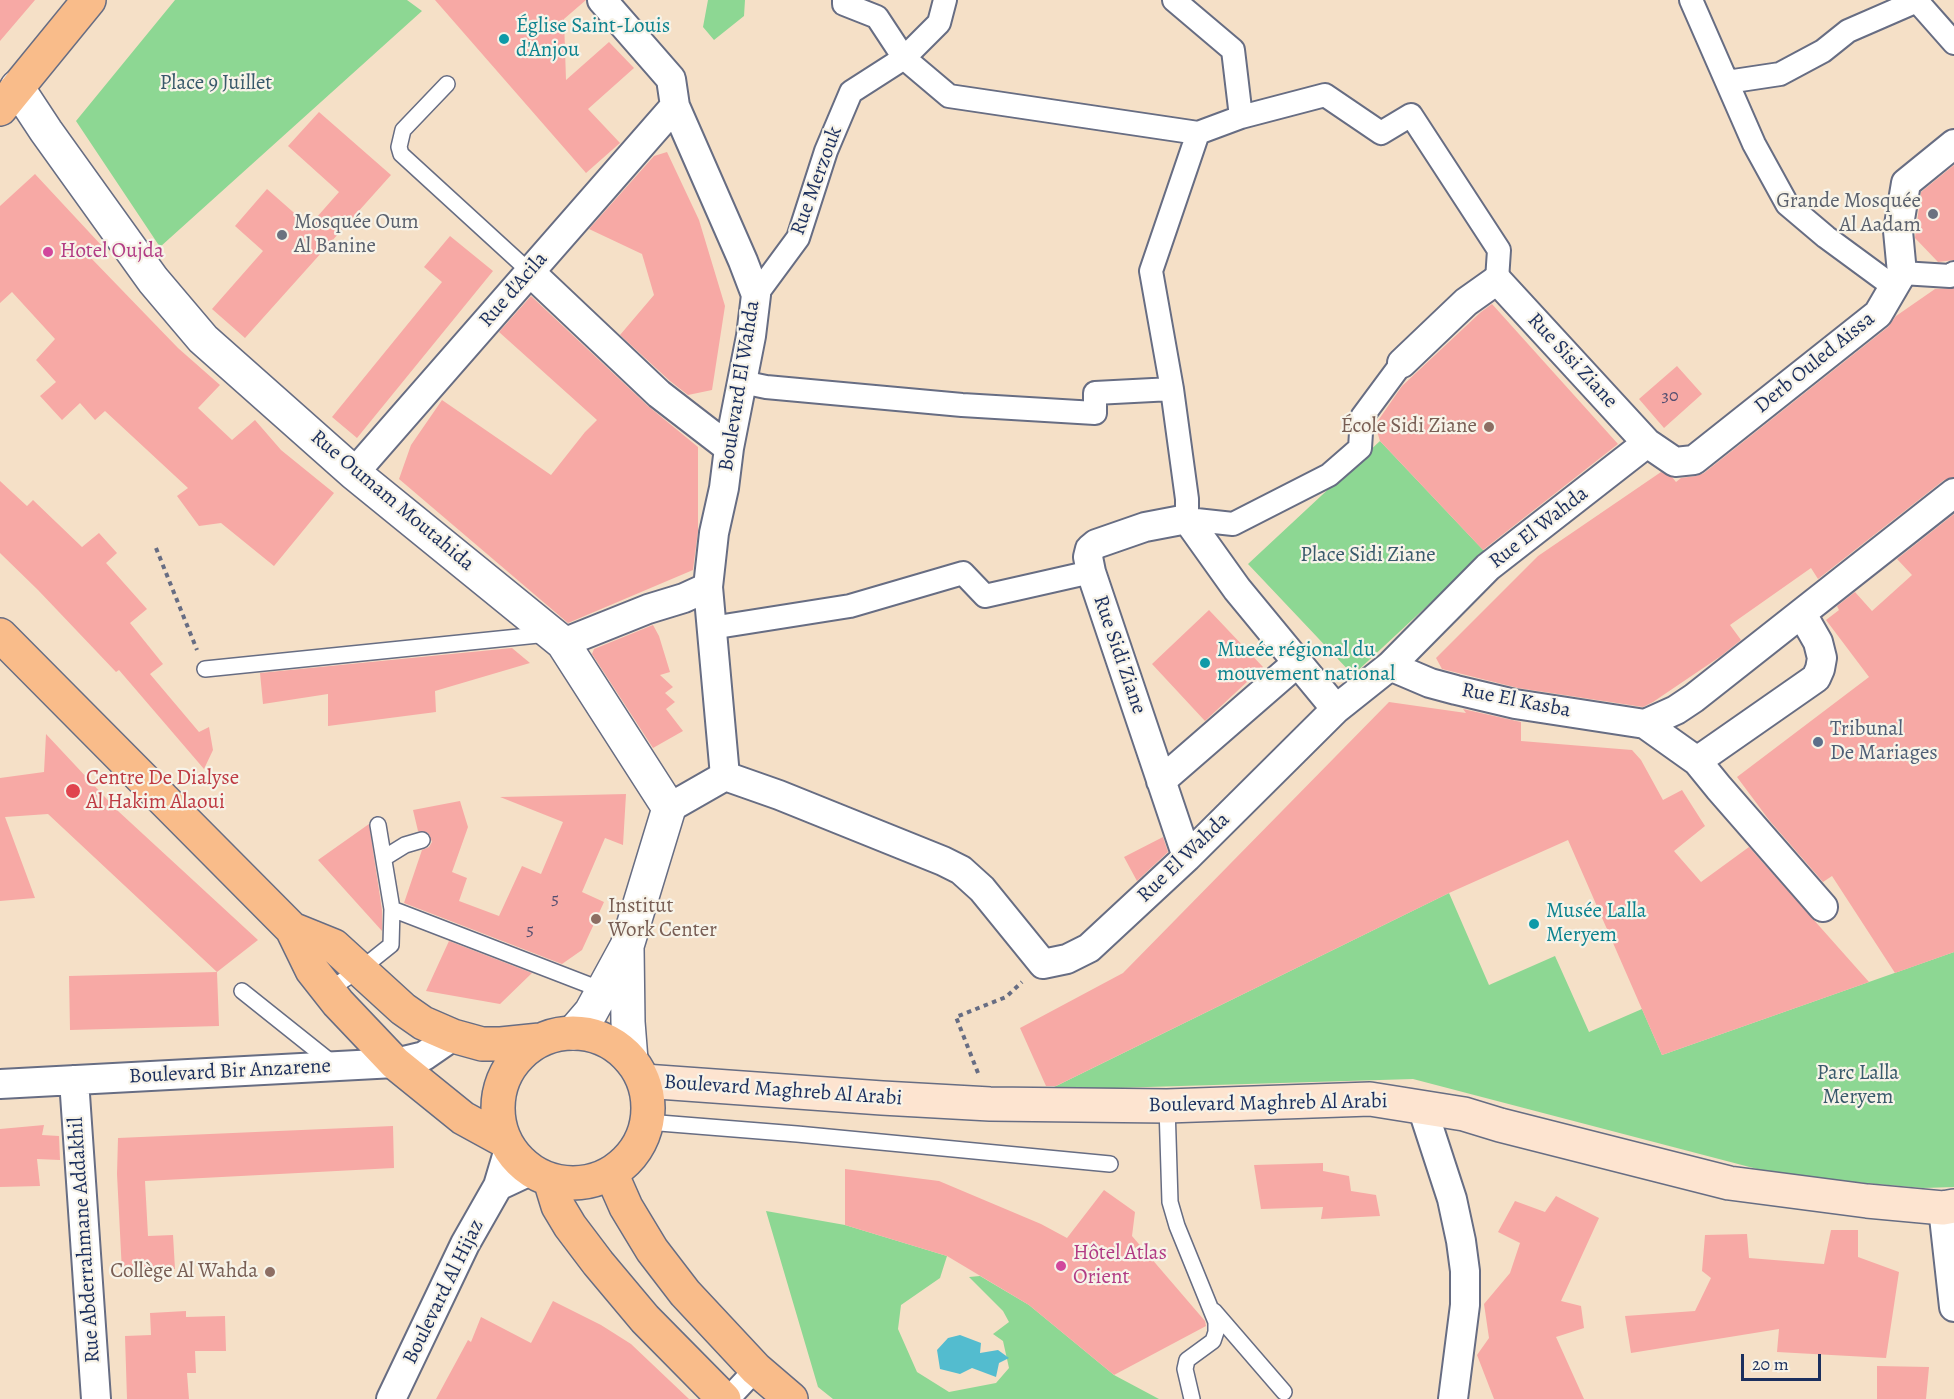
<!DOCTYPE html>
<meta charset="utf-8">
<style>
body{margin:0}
#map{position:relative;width:1954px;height:1399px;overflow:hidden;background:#f5e0c7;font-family:Alegreya,serif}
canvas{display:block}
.scale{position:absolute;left:1741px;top:1354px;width:80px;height:27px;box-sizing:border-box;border:3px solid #1b2f5e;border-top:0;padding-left:8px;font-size:18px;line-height:21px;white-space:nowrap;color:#1b2f5e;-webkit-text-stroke:4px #f7f3e8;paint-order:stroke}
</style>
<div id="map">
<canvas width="1954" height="1399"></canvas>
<div class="scale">20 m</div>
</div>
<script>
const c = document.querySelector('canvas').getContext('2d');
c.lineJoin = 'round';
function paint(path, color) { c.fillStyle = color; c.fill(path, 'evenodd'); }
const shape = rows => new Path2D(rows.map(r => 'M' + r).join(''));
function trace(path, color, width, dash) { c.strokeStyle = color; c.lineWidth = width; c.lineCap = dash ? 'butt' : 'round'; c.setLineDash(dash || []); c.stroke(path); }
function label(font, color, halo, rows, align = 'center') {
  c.font = font + ' Alegreya,serif'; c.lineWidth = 4.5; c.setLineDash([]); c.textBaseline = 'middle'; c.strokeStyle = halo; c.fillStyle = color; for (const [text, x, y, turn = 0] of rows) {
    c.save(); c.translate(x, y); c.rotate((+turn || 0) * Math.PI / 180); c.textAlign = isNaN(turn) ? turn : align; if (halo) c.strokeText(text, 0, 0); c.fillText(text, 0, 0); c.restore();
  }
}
paint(shape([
 [175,0,407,0,422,11,160,247,76,121],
 [708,0,745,0,744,16,714,40,703,27],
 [1380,441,1485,552,1353,675,1248,564],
 [1449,893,1489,985,1555,956,1589,1032,1642,1009,1662,1055,1954,952,1954,1187,1923,1188,1784,1176,1413,1079,1048,1090],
 [766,1211,845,1225,947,1256,940,1278,901,1305,898,1329,917,1372,949,1392,996,1383,1009,1368,1003,1341,993,1334,1009,1322,1003,1311,969,1277,980,1276,1029,1305,1114,1375,1159,1399,833,1399,818,1387]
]), '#8dd793');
paint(shape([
 [960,1335,981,1343,980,1353,998,1350,1009,1358,999,1363,996,1377,972,1368,960,1374,940,1369,937,1350,948,1338]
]), '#53bccf');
paint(shape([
 [0,0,35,0,0,41],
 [435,0,586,0,564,19,566,80,609,42,634,68,588,109,620,143,586,173],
 [319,112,391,175,245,338,212,309,263,251,235,226,267,189,309,226,339,192,288,146],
 [667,152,699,220,725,306,712,390,688,395,670,381,620,335,654,295,642,254,589,229,654,156],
 [1954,165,1954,260,1938,262,1915,238,1921,192],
 [35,174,102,246,90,257,178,348,220,385,198,408,232,440,255,420,281,450,334,493,274,566,221,523,199,526,177,496,188,488,105,411,95,420,80,403,62,420,40,396,56,382,36,360,55,339,12,292,0,303,0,206],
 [450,236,493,271,357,438,332,417,442,282,424,267],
 [1954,288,1954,477,1944,480,1818,579,1811,568,1730,625,1741,640,1721,656,1653,702,1643,707,1518,688,1442,669,1436,658,1538,556,1661,472,1672,477,1676,482,1681,478,1696,476,1704,473,1888,327,1896,316,1935,289],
 [531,296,648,406,698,447,698,531,693,570,568,623,399,479,411,445,442,400,551,475,585,432,597,420,499,332],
 [1492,304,1618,444,1483,550,1380,441,1375,425,1402,386,1481,312],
 [1677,366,1702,394,1664,428,1639,399],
 [0,481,27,506,33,500,82,547,99,533,117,553,106,563,147,609,130,623,163,664,150,674,199,732,209,727,213,750,204,769,119,670,116,672,38,590,0,553],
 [1954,514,1954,952,1895,973,1832,876,1823,882,1769,820,1737,777,1869,677,1826,620,1839,610,1837,606,1855,592,1872,611,1912,575,1897,559],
 [1209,610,1263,667,1205,721,1152,664],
 [653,625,659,636,670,672,660,675,673,687,665,693,675,702,666,709,683,731,653,748,592,654,594,649],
 [512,648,530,663,435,691,436,712,328,726,328,694,263,704,260,673],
 [1389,702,1466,713,1463,709,1521,722,1521,741,1632,750,1641,760,1663,800,1682,790,1705,826,1674,851,1701,882,1749,847,1869,982,1662,1055,1568,840,1449,893,1056,1086,1046,1086,1020,1028,1123,973],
 [46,734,118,811,258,940,217,972,48,814,5,817,35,898,0,901,0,778,44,772],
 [626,794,623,845,605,838,582,892,604,902,582,950,562,964,404,903,422,850,429,847,432,842,428,833,418,831,413,810,460,801,468,827,452,872,467,878,459,901,499,916,522,866,541,874,563,822,500,797],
 [369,824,382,910,382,931,318,860],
 [1163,837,1168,852,1137,881,1124,857],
 [449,941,532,973,500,1004,426,991],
 [217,972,219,1026,70,1030,69,976],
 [44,1125,42,1135,59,1136,60,1160,37,1159,40,1186,0,1187,0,1129],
 [393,1126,394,1168,145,1181,148,1236,173,1235,175,1269,122,1272,117,1174,118,1138],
 [1323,1163,1323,1171,1349,1176,1351,1191,1376,1195,1380,1216,1321,1219,1323,1207,1261,1209,1254,1165],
 [845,1169,939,1181,1041,1224,1067,1238,1104,1190,1135,1212,1132,1236,1205,1321,1206,1326,1114,1375,1029,1305,947,1256,845,1225],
 [1556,1196,1599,1218,1561,1301,1581,1306,1584,1328,1556,1337,1584,1399,1494,1399,1477,1355,1489,1338,1484,1304,1510,1273,1520,1243,1498,1232,1515,1201,1545,1212],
 [1831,1230,1858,1230,1858,1257,1899,1272,1886,1358,1777,1352,1779,1329,1631,1353,1625,1316,1695,1311,1711,1278,1702,1271,1705,1235,1747,1234,1749,1258,1824,1264],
 [553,1301,601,1325,631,1344,689,1399,436,1399,468,1340,471,1342,481,1317,531,1343],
 [186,1311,186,1317,225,1316,226,1351,195,1351,196,1373,187,1373,189,1399,127,1399,125,1336,151,1335,150,1313],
 [1877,1366,1929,1367,1926,1399,1877,1399]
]), '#f7a9a5');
const service = shape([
 [447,84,403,130,399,147,401,154,530,272],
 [205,669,548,634],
 [384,858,405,845,422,840],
 [392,909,602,990],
 [328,990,361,969,391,945,392,909,378,825],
 [242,991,336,1066],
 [1167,1106,1170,1202,1177,1226,1216,1322,1216,1332,1213,1341,1187,1360,1185,1369,1192,1399],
 [647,1122,797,1134,1110,1164],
 [1214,1311,1284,1392]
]);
const pedestrian = shape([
 [844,0,844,4,877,17,904,58,949,96,1198,133,1241,117,1325,95,1381,133,1411,115,1499,250,1497,280],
 [1174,0,1233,50,1241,117],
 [1691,0,1754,144,1787,204,1826,237,1894,287],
 [1916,0,1954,43],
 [1727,82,1780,74,1823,51,1848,31,1917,1],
 [1198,133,1151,271,1172,389,1187,499,1187,519,1233,524,1329,475,1360,448,1362,417,1402,363],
 [1902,273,1950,276,1954,273],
 [756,295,798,238,826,151,851,92,904,58,939,23,945,0],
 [742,382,766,387,962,405,1095,413,1095,393,1172,389],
 [711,628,850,606,963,573,985,596,1091,572],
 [728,1399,756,1369]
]);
const minor = shape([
 [602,0,671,79,675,106,743,261,756,295,751,336,729,448,724,488,714,533,708,587,725,776],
 [530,272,659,394,729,448],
 [1402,363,1466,302,1497,280,1647,443,1675,462,1694,460,1878,314,1902,273,1898,231,1906,183,1954,144],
 [354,473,675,106],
 [563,643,648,609,684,598,708,587],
 [1390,666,1430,683,1456,690,1515,704,1645,724,1697,761,1719,788,1823,907],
 [1645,724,1676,710,1694,698,1954,493],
 [1697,761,1816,678,1820,669,1822,658,1818,642,1802,614],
 [1161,781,1298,662],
 [669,808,725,776,779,795,943,861,961,870,982,889,1043,964,1067,959,1089,948,1187,857,1336,709,1390,666,1488,567,1647,443],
 [1187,857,1091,572,1088,557,1090,549,1096,544,1145,527,1187,519,1237,589,1336,709],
 [74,1080,96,1399],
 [0,1084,395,1063,424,1056,453,1036],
 [1422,1107,1452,1199,1461,1241,1465,1271,1465,1305,1453,1399],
 [498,1186,530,1171],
 [1943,1208,1954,1307],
 [391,1399,465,1244,498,1186,509,1149]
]);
const tertiary = shape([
 [17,87,46,131,153,280,203,339,354,473,563,643,669,808,627,946,591,1012,573,1033],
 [627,948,628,1022,631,1060]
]);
const secondary = shape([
 [644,1081,882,1098,990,1104,1167,1106,1370,1099,1464,1114,1500,1125,1729,1183,1867,1201,1943,1208,1954,1206]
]);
const primary = shape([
 [0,109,89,0],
 [0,635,292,929,312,970,338,1003,395,1063,463,1118,505,1141],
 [292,929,334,946,403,1009,423,1023,453,1036,482,1044,501,1044,540,1040],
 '498 1108a75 75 0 1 1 150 0a75 75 0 1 1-150 0Z',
 [611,1173,626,1207,652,1250,685,1293,756,1369,791,1399],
 [550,1180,558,1206,570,1226,598,1263,645,1319,724,1399]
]);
trace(service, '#676d83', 18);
trace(pedestrian, '#676d83', 26);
trace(minor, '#676d83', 32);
trace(tertiary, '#676d83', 36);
trace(secondary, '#676d83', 36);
trace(primary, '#676d83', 36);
trace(shape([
 [156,548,197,650],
 [978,1073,956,1017,1006,997,1022,982]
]), '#676d83', 4, [4.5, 4.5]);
trace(service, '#fff', 15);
trace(pedestrian, '#fff', 22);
trace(minor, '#fff', 28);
trace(tertiary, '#fff', 33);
trace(secondary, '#fde4d0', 33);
trace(primary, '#f9bc8a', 33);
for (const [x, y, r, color] of [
 [504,39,6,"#0f9aa8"],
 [1933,214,6,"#6b7280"],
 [282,235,6,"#6b7280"],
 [48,252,6,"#d1479c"],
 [1489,427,6,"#8d6e63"],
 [1205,663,6,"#0f9aa8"],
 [1818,742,6,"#5c6f8a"],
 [73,791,8,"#e0444e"],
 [596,919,6,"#8d6e63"],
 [1534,924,6,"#0f9aa8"],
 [1061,1266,6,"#d1479c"],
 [270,1272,6,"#8d6e63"]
]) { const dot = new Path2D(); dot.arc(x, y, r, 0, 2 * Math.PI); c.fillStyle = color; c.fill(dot); trace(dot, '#f7f3e8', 2); }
label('18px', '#524e70', null, [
 ["30",1670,397],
 ["5",555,900],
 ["5",530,931]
]);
label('21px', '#0d838f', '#f7f3e8', [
 ["Église Saint-Louis",516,27],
 ["d'Anjou",516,51],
 ["Mueée régional du",1217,651],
 ["mouvement national",1217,675],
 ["Musée Lalla",1546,912],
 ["Meryem",1546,936]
], 'left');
label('21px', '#38596b', '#f7f3e8', [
 ["Place 9 Juillet",216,84],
 ["Place Sidi Ziane",1368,556],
 ["Parc Lalla",1858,1074],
 ["Meryem",1858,1098]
]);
label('21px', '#1b2f5e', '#f7f3e8', [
 ["Rue Merzouk",817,181,-70],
 ["Rue d'Acila",514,290,-49],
 ["Rue Sisi Ziane",1572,361,47],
 ["Derb Ouled Aissa",1815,363,-39],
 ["Boulevard El Wahda",740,386,-81],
 ["Rue Oumam Moutahida",392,501,40],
 ["Rue El Wahda",1539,528,-38],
 ["Rue Sidi Ziane",1119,655,71],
 ["Rue El Kasba",1516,701,11],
 ["Rue El Wahda",1184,858,-44],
 ["Boulevard Bir Anzarene",230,1072,-3],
 ["Boulevard Maghreb Al Arabi",783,1091,4],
 ["Boulevard Maghreb Al Arabi",1268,1104,-1],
 ["Rue Abderrahmane Addakhil",85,1240,-94],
 ["Boulevard Al Hijaz",444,1292,-64]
]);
label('21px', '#5b616d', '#f7f3e8', [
 ["Grande Mosquée",1921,202],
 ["Al Aadam",1921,226],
 ["Mosquée Oum",294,223,"left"],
 ["Al Banine",294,247,"left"]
], 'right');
label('21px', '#b23c85', '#f7f3e8', [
 ["Hotel Oujda",60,252],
 ["Hôtel Atlas",1073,1254],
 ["Orient",1073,1278]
], 'left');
label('21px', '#785e54', '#f7f3e8', [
 ["École Sidi Ziane",1477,427],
 ["Institut",608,907,"left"],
 ["Work Center",608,931,"left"],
 ["Collège Al Wahda",258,1272]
], 'right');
label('21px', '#4e5e75', '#f7f3e8', [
 ["Tribunal",1830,730],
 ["De Mariages",1830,754]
], 'left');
label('21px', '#be3a42', '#f7f3e8', [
 ["Centre De Dialyse",86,779],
 ["Al Hakim Alaoui",86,803]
], 'left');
</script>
